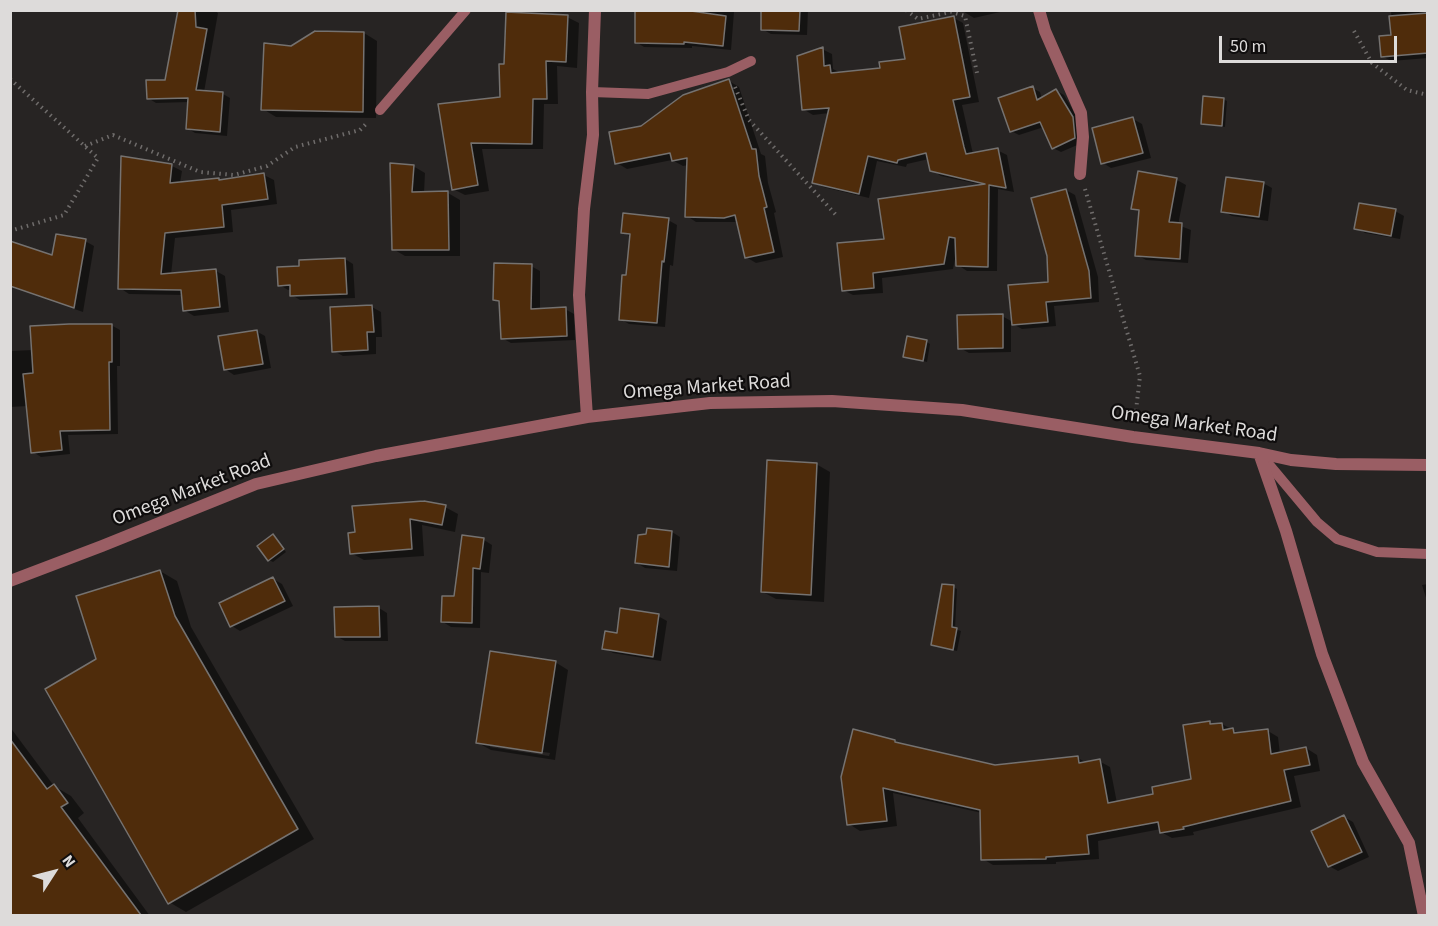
<!DOCTYPE html>
<style>
body{margin:0}
#map{position:relative;width:1438px;height:926px;overflow:hidden;background:#272423;font-family:"Source Sans 3",sans-serif}
canvas{display:block}
.frame{position:absolute;inset:0;border:12px solid #dddbda;pointer-events:none}
.north{position:absolute;left:24px;top:842px;width:60px;height:60px;-webkit-text-stroke:4px #0f0d0d;paint-order:stroke;rotate:54deg;font-size:16px;font-weight:700;line-height:24px;text-align:center;color:#dddbda}
.north::after{content:'';display:block;margin:auto;width:21px;height:27px;background:#dddbda;clip-path:polygon(50% 0,100% 100%,50% 72%,0 100%)}
.scale{position:absolute;left:1219px;top:36px;width:178px;height:27px;box-sizing:border-box;border:3px solid #dddbda;border-top:0;padding-left:8px;font-size:18px;line-height:21px;white-space:nowrap;color:#dddbda;-webkit-text-stroke:4px #0f0d0d;paint-order:stroke}
</style>
<div id="map">
<canvas width="1438" height="926"></canvas>
<div class="frame"></div>
<div class="north">N</div>
<div class="scale">50 m</div>
</div>
<script>
const c = document.querySelector('canvas').getContext('2d');
c.lineJoin = 'round';
function paint(path, color) { c.fillStyle = color; c.fill(path, 'evenodd'); }
const shape = rows => new Path2D(rows.map(r => 'M' + r).join(''));
function trace(path, color, width, dash) { c.strokeStyle = color; c.lineWidth = width; c.lineCap = dash ? 'butt' : 'round'; c.setLineDash(dash || []); c.stroke(path); }
function label(font, color, halo, rows, align = 'center') {
  c.font = font + ' "Source Sans 3",sans-serif'; c.lineWidth = 4.5; c.setLineDash([]); c.textBaseline = 'middle'; c.strokeStyle = halo; c.fillStyle = color; for (const [text, x, y, turn = 0] of rows) {
    c.save(); c.translate(x, y); c.rotate((+turn || 0) * Math.PI / 180); c.textAlign = isNaN(turn) ? turn : align; if (halo) c.strokeText(text, 0, 0); c.fillText(text, 0, 0); c.restore();
  }
}
paint(shape([
 [186,10,214,10,218,13,204,92,223,94,230,98,227,136,195,133,187,128,189,102,156,103,148,98,166,81],
 [637,10,808,10,807,35,771,34,762,29,762,12,734,12,731,50,692,46,692,48,644,47,636,42],
 [961,10,1009,10,974,18],
 [1391,10,1428,10,1428,58,1391,61,1382,56,1392,36],
 [567,17,579,23,577,68,557,66,558,104,544,104,543,149,482,149,489,191,465,195,453,189,439,106,501,99,506,66],
 [954,18,963,23,979,102,962,105,973,154,997,150,1007,155,1014,192,998,189,997,271,967,271,958,265,956,254,953,269,882,278,883,293,853,295,843,290,886,241,983,185,941,176,932,170,929,159,907,164,906,167,877,161,869,198,823,187,814,182,829,113,813,115,803,109,822,49,832,54,833,69,839,72,881,69,907,60],
 [364,33,377,41,376,118,276,117,263,109],
 [729,81,739,87,761,154,765,156,768,183,776,212,774,213,783,257,756,263,746,257,738,222,696,222,687,216,688,165,683,166,672,160,627,169,617,163,641,127],
 [1032,88,1040,92,1042,99,1057,91,1064,95,1080,122,1082,143,1061,152,1053,148,1044,127,1019,135,1011,131],
 [1223,99,1227,101,1225,127,1206,125,1202,123],
 [1133,119,1142,124,1151,158,1111,168,1103,163],
 [123,158,172,166,182,171,180,183,218,179,221,181,264,175,274,180,277,204,231,210,233,232,175,238,171,275,216,271,225,276,229,312,194,316,184,310,183,295,129,294,120,288],
 [413,166,425,173,424,193,448,193,460,200,460,256,405,256,393,249],
 [1139,172,1177,180,1186,185,1178,225,1191,230,1188,263,1146,260,1137,255,1140,212,1133,208],
 [1263,183,1272,188,1268,221,1232,216,1223,211],
 [1066,190,1075,195,1098,277,1099,302,1054,306,1056,326,1022,329,1011,323,1011,352,969,353,960,348,1002,316,1013,322,1050,283,1048,256],
 [1395,211,1404,216,1400,239,1365,233,1356,228],
 [668,220,677,225,673,266,670,265,665,327,629,324,620,319,631,237,623,232],
 [85,241,94,246,83,312,10,287,10,242,53,257],
 [345,259,353,264,355,298,300,300,292,295,292,289,288,290,280,285,301,267],
 [531,266,540,271,540,310,565,309,574,314,575,340,511,343,502,338,500,303,494,300],
 [372,307,381,312,382,337,376,337,376,354,343,356,334,351],
 [111,325,120,330,120,366,117,366,118,434,68,435,70,454,41,457,33,452,28,406,10,407,10,351,33,350],
 [256,331,265,336,271,368,234,375,225,369],
 [927,342,930,344,927,362,905,356],
 [816,464,830,472,824,602,776,599,763,592],
 [445,507,458,514,455,532,422,525,424,556,364,560,351,553,349,534],
 [672,532,680,537,677,571,645,568,637,563,648,536],
 [273,536,286,552,273,562,269,560],
 [484,540,492,545,489,573,481,572,480,628,451,627,443,622],
 [160,571,177,581,191,627,314,839,186,912,169,902,98,660],
 [273,579,282,584,293,606,240,631,232,626],
 [1428,584,1428,604,1422,585],
 [953,587,957,589,955,629,961,631,957,651,932,645],
 [379,608,387,613,388,641,345,641,336,636],
 [658,616,667,621,661,661,613,653,604,648,618,635],
 [555,662,568,670,555,760,491,750,478,743],
 [490,744,550,753,549,756,490,747],
 [1210,723,1214,725,1222,724,1240,734,1268,731,1278,737,1280,754,1306,748,1317,755,1320,771,1294,776,1301,807,1193,832,1194,835,1172,838,1161,832,1161,829,1098,841,1099,859,1056,862,1056,864,993,865,983,859,982,813,893,793,897,826,860,831,849,824,895,741,901,745,995,766,1078,758,1087,763,1099,761,1110,767,1117,803,1155,795,1193,781],
 [10,727,54,786,71,796,84,813,78,818,150,916,10,916],
 [1344,817,1353,822,1369,857,1338,871,1329,866]
]), '#0007');
const building = shape([
 [178,10,195,10,196,27,207,29,196,90,223,92,220,132,186,129,188,98,147,99,146,80,165,80,178,10],
 [635,10,684,10,726,16,723,46,684,42,684,44,635,43,635,10],
 [761,10,800,10,799,31,761,30,761,10],
 [506,12,568,15,566,62,546,61,547,99,533,99,532,144,471,143,478,185,452,190,438,104,500,97,499,64,504,64,506,12],
 [1428,13,1428,53,1381,57,1379,36,1391,35,1389,16,1428,13],
 [954,16,970,97,953,100,964,147,966,154,998,148,1006,188,989,185,988,267,956,266,955,238,949,237,944,264,873,273,874,288,842,291,837,243,884,239,878,199,985,184,930,171,926,153,898,160,897,163,868,156,859,194,812,183,829,108,802,110,797,56,823,47,824,66,830,65,831,73,880,68,879,62,905,59,899,27,954,16],
 [315,31,364,32,363,112,261,110,264,43,291,46,315,31],
 [729,79,752,149,756,149,759,176,767,207,764,208,774,252,745,258,735,215,724,218,685,217,687,158,672,161,670,153,615,164,609,132,641,126,683,95,729,79],
 [1033,86,1037,100,1056,89,1073,117,1075,138,1052,149,1040,122,1010,132,998,98,1033,86],
 [1203,96,1224,98,1222,126,1201,124,1203,96],
 [1133,117,1143,153,1101,164,1092,128,1133,117],
 [121,156,172,164,170,183,219,178,219,180,264,173,268,199,222,205,224,227,165,233,161,274,216,269,220,307,183,311,181,290,118,289,121,156],
 [390,163,414,165,412,192,448,191,449,250,392,250,390,163],
 [1138,171,1177,178,1169,222,1182,223,1180,259,1135,256,1139,210,1131,209,1138,171],
 [1226,177,1264,182,1259,217,1221,212,1226,177],
 [1066,189,1089,271,1091,298,1046,302,1048,322,1012,325,1008,285,1048,282,1047,256,1031,198,1066,189],
 [1359,203,1396,209,1391,236,1354,229,1359,203],
 [623,213,669,218,664,262,662,261,657,323,619,320,622,275,626,275,630,234,621,233,623,213],
 [56,234,86,239,74,308,10,286,10,241,52,255,56,234],
 [345,258,347,294,290,296,290,285,278,286,277,267,299,266,299,260,345,258],
 [494,263,532,264,531,309,566,307,567,336,501,339,499,301,493,300,494,263],
 [372,305,374,332,367,332,368,350,332,352,330,307,372,305],
 [1003,314,1003,348,958,349,957,315,1003,314],
 [69,324,112,324,112,362,109,362,110,430,60,431,62,450,31,453,23,374,33,373,30,326,69,324],
 [257,330,263,364,224,370,218,336,257,330],
 [907,336,927,340,923,361,903,357,907,336],
 [767,460,817,463,811,595,761,592,767,460],
 [424,501,446,505,442,525,410,519,412,549,350,554,348,533,355,532,352,506,424,501],
 [647,528,672,531,669,567,635,563,638,535,646,534,647,528],
 [273,534,284,549,268,561,257,546,273,534],
 [462,535,484,538,480,569,473,568,472,623,441,622,442,596,454,596,462,535],
 [160,570,175,616,298,829,168,904,45,689,96,659,76,596,160,570],
 [273,577,285,601,230,627,219,603,273,577],
 [942,584,954,585,952,627,957,628,953,650,931,645,942,584],
 [379,606,380,637,335,637,334,607,379,606],
 [620,608,659,614,653,657,602,649,605,631,617,633,620,608],
 [490,651,556,661,542,753,476,743,490,651],
 [1210,721,1210,724,1222,723,1223,730,1233,728,1234,733,1268,729,1271,754,1306,747,1310,765,1284,770,1291,801,1183,827,1184,829,1160,833,1158,822,1087,835,1089,854,1046,857,1046,859,981,860,980,810,883,788,887,821,847,825,841,777,853,729,895,740,895,742,995,765,1078,756,1079,763,1100,759,1108,803,1153,794,1152,787,1191,779,1183,725,1210,721],
 [10,739,47,789,54,784,68,803,61,807,141,915,10,915,10,739],
 [1344,815,1362,852,1328,867,1311,831,1344,815]
]);
paint(building, '#4f2c0b');
trace(building, '#757270', 1.5);
trace(shape([
 [906,10,918,19,951,12,965,16,977,73],
 [1354,31,1372,63,1407,90,1428,95],
 [10,79,98,158,64,215,10,231],
 [735,87,749,120,837,216],
 [85,146,113,135,200,172,234,175,267,166,295,147,360,130,368,122],
 [1085,189,1140,376,1135,419]
]), '#6f6c6b', 4, [1.5, 4.5]);
trace(shape([
 [592,92,648,94,728,72,751,61],
 [380,110,466,10],
 [1261,455,1317,522,1337,539,1377,552,1428,554]
]), '#9a5e64', 10);
trace(shape([
 [1039,10,1045,31,1081,113,1083,137,1080,174],
 [587,417,579,295,584,209,593,135,592,92,595,10],
 [1259,453,1286,531,1322,654,1363,762,1409,843,1424,916],
 [10,581,102,546,256,484,376,456,587,417,710,403,832,401,962,410,1133,437,1259,453,1291,460,1336,464,1428,465]
]), '#9a5e64', 12);
label('20px', '#dddbda', '#0f0d0d', [
 ["Omega Market Road",707,388,-4],
 ["Omega Market Road",1194,425,8],
 ["Omega Market Road",192,491,-21]
]);
</script>
